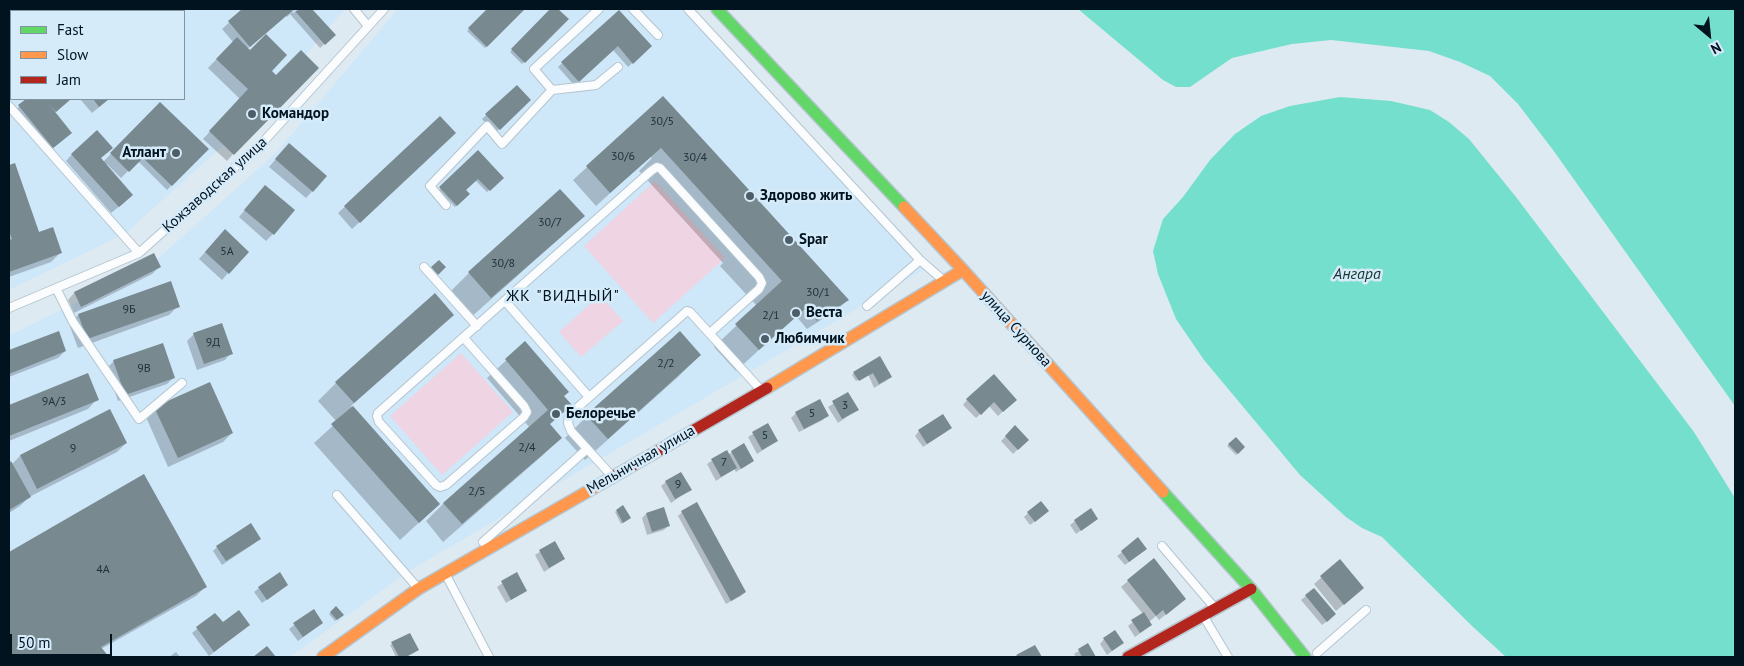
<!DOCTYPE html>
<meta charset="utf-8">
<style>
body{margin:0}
#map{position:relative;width:1744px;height:666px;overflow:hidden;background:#deeaf2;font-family:"PT Sans",sans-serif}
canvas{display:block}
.frame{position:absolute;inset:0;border:10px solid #00131f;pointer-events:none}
.legend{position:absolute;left:10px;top:10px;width:175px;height:90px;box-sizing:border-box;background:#d6ebfa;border:1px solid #8095a2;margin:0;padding:6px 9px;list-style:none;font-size:15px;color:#00131f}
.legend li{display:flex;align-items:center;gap:10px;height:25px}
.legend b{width:25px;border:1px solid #8095a2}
.north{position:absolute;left:1684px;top:10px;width:50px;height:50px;-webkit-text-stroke:4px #d6ebfa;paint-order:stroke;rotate:152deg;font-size:14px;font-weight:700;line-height:20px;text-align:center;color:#00131f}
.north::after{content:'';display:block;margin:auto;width:18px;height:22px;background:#00131f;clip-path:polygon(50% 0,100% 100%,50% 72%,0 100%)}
.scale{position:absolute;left:10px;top:634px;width:102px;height:22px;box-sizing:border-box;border:2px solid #00131f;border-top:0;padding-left:6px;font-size:15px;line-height:18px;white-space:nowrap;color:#00131f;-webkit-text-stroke:4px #d6ebfa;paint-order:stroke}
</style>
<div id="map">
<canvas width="1744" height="666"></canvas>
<div class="frame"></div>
<ul class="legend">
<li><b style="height:6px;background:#63d668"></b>Fast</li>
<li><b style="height:6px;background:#ff974d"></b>Slow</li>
<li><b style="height:6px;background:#b3261e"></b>Jam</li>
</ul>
<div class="north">N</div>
<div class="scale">50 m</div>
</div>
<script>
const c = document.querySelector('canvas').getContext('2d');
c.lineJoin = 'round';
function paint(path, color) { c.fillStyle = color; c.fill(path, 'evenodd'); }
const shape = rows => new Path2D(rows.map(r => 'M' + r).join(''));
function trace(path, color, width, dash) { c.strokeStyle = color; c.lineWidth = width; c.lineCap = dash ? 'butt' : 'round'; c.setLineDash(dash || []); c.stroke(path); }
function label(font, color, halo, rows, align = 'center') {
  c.font = font + ' "PT Sans",sans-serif'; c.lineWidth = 5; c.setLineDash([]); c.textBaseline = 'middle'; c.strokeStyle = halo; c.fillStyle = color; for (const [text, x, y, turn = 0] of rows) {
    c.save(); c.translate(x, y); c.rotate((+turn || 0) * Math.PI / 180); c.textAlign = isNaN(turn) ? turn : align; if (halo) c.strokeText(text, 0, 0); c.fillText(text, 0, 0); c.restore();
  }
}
paint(shape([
 [9,9,345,9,247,124,126,233,9,290],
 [11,11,184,11,184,99,11,99],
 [398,9,689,9,930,266,407,572,290,657,9,657,9,336,151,265,277,152]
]), '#cee7f9');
paint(shape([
 [655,181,725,258,653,323,584,246],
 [600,295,623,321,581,357,559,332],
 [461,353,513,412,442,475,390,416]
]), '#efd5e3');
paint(shape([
 [1078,9,1735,9,1735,406,1553,150,1518,104,1490,76,1460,62,1429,51,1331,40,1292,44,1232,58,1190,87,1176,87,1163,80],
 [1340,97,1391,101,1430,110,1449,122,1469,139,1516,197,1694,432,1735,498,1735,657,1506,657,1472,626,1382,537,1362,528,1346,517,1300,475,1204,360,1176,319,1158,274,1153,251,1163,219,1183,197,1210,160,1235,134,1261,116,1290,106]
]), '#75dfce');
paint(shape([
 [9,9,66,9,63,11,11,11,11,79,9,76],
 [134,9,185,9,182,11,136,11],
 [244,9,296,9,291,13,310,9,334,35,320,48,290,14,287,17,286,15,264,35,285,55,270,71,233,154,227,161,203,139,240,99,208,68,233,42,222,29],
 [264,35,265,36,250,52,247,49],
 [489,9,523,9,485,48,467,31],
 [552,9,557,9,567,19,522,64,510,52],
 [619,12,651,46,628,67,613,50,574,85,558,67],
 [517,87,530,100,495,133,482,119],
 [663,98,847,300,838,309,807,329,796,316,736,371,714,347,757,306,720,266,723,263,639,171,652,158,650,157,596,206,573,180],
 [28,99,71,99,54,113,63,140,46,154,12,113],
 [80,99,109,99,92,113],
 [160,104,207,149,167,190,138,161,121,178,107,164,106,166,125,202,111,213,66,161,72,154,100,159,103,162],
 [417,140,425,162,352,229,338,213],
 [282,152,326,176,306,198,269,167],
 [478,152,502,178,487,192,475,180,464,190,468,194,455,207,439,190],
 [14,164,39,233,60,253,51,262,9,277,9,166],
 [560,190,583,216,561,237,469,319,447,295,469,273],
 [259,193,273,234,266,241,239,217],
 [218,238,228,273,222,280,199,259],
 [153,255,159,267,152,274,74,313,68,300,74,293],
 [178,306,169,315,78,348,69,324,78,315],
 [452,314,434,332,351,406,439,504,400,540,314,443,337,422,318,401,336,383],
 [58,333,65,351,58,358,9,377,9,352],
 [194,334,231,353,225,360,197,370,187,341],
 [525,343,563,397,548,424,560,438,542,456,443,542,426,521,444,503,530,428,487,378],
 [700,355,678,377,585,460,565,438,587,416],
 [879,358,890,377,886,381,874,388,868,374,856,381,852,375,854,373],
 [114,361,174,377,167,384,118,401,107,368],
 [87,375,97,399,88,409,9,441,9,407],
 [848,394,857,410,838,423,828,407],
 [967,400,1015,400,998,416,989,406,976,418,963,405],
 [155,408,232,433,223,442,168,467,146,417],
 [109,411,126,443,117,452,29,497,20,506,9,513,9,464,11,463,12,464,20,456],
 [796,413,827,415,823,420,799,432,791,418],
 [767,425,777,441,757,454,748,437],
 [1015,427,1027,440,1013,454,1001,441],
 [919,431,946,432,923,447,915,436],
 [1236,438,1244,447,1236,455,1227,446],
 [726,451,728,455,732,452,753,461,736,472,734,469,716,481,707,464],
 [144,476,205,587,196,596,101,649,107,657,9,657,9,553],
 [666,482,690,490,671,503,661,486],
 [616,511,627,520,621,524,615,512],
 [682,512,745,592,741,596,726,604,678,516],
 [1028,513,1043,515,1030,525,1024,517],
 [646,514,668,526,664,530,647,535,642,518],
 [1096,519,1076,534,1070,525,1075,521],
 [255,543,222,565,213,551,217,547],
 [554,543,564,559,544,572,535,555],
 [1122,552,1141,553,1125,565,1117,556],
 [1340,561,1355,595,1336,611,1314,584],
 [516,574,526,590,506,603,497,587],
 [1128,581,1185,599,1159,620,1156,616,1149,622,1151,625,1135,637,1128,626,1143,614,1121,587],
 [287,585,262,603,254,592,259,588],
 [1313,590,1330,619,1322,625,1301,600],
 [336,608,342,615,335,621,329,614],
 [313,611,322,623,298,641,289,629],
 [215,614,222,624,249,625,209,656,192,633],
 [409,634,417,650,406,657,396,657,390,645],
 [1104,639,1122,643,1107,655,1100,644],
 [1088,645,1094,657,1076,657,1074,654],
 [176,652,180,657,169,657]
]), '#0003');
paint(shape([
 [9,9,66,9,63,11,11,11,11,60,9,57],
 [151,9,185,9,183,11,153,11],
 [242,9,291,9,292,11,250,47,228,21],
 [303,9,312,9,336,35,325,45,295,11],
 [487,9,525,9,487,47,468,28],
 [550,9,558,9,569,19,525,63,511,49],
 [619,10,652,46,633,64,618,46,579,82,561,62],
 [266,34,287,55,272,71,276,75,301,50,319,68,234,155,209,131,248,89,216,59,237,37,250,50],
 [517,85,531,100,500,130,485,114],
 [663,96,730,169,849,300,817,321,806,308,759,350,735,324,782,281,661,148,610,193,586,166],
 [26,99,71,99,56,112,48,103,72,133,53,148,18,105],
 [93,99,109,99,99,107],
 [160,102,209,149,172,186,143,158,129,172,110,153],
 [440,116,456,133,360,223,344,206],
 [97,130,113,148,101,158,133,195,119,207,71,154],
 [289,143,327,176,313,192,275,159],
 [478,150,504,178,490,191,478,179,466,190,470,194,457,206,439,187],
 [15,163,39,232,53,227,62,253,9,272,9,240,12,239,9,231,9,165],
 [265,185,295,210,274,235,244,210],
 [560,189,585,216,491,298,468,272],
 [225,229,249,252,229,274,205,252],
 [154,253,161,267,81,307,74,292],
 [439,260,446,267,438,275,431,267],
 [171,281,180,307,87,339,78,314],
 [435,293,454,315,354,403,335,382],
 [222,323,233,354,204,364,193,333],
 [59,331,66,351,9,374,9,350],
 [680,331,701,355,608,439,586,415],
 [525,341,569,392,564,396,572,405,550,424,562,438,462,524,443,503,548,410,505,359],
 [163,343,175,378,125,395,113,360],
 [880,356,892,377,879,384,873,373,859,381,853,372],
 [88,373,99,400,9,436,9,405],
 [994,374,1017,400,1003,412,994,402,981,415,966,399],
 [210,382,233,433,178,458,154,407],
 [848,392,859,410,842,419,832,401],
 [820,399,829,416,804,429,795,412],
 [353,406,440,504,419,523,331,424],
 [110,409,127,443,37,489,20,455],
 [943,414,952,428,927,444,918,430],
 [768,423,778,441,762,450,752,432],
 [1015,425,1029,440,1018,450,1005,436],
 [1236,437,1245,447,1238,454,1228,444],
 [744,443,754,461,741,469,731,451],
 [727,450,737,468,721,477,711,459],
 [11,461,31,497,9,510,9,463],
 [681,472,692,490,675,499,665,481],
 [144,474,207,587,101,647,109,657,9,657,9,552],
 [1041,501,1049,511,1035,522,1027,512],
 [697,502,746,592,731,601,681,511],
 [623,505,631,518,623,523,616,510],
 [664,507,670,526,652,532,646,513],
 [1091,508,1098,519,1081,531,1074,520],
 [251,523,261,539,226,561,216,546],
 [1138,537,1147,549,1129,562,1121,551],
 [555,541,565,559,549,568,539,550],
 [1154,558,1186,599,1166,615,1163,610,1156,616,1127,580],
 [1340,559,1364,588,1344,605,1320,576],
 [280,572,288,585,267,600,258,587],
 [517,572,527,591,511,600,501,581],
 [1314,588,1336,614,1327,622,1305,595],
 [336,606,344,615,337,620,330,612],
 [314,609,323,623,303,637,293,623],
 [239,610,250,625,214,652,196,627,215,613,223,622],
 [1144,612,1152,625,1140,633,1131,620],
 [1115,630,1124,643,1112,651,1103,638],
 [410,633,419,650,406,657,399,657,391,642],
 [1088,643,1096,657,1082,657,1078,649],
 [1035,645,1042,657,1018,657,1016,655],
 [267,646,276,657,253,657]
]), '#78898f');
const lane = shape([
 [354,9,368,26],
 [633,9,658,35],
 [688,9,920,260],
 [552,90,596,85,618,67],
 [9,106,139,253],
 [446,205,430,186,487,126,502,144,552,90,534,69,599,9],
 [424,267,477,326],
 [56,288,73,322,139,419,182,383],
 [505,301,589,397],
 [867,306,920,260,943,280],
 [9,308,139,253,264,141,384,9],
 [464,338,524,406,527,412,524,417,446,485,440,487,436,485,379,422,377,416,378,413,651,171,657,167,660,168,759,277,762,283,759,289,710,333],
 [611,475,571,431,568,423,569,415,687,311,690,312,760,389],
 [337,495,417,587],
 [483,542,587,449],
 [1162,546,1214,607],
 [446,575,489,657],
 [1204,617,1228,657],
 [1317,653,1366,610]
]);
const fast = shape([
 [717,9,904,207],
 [1163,492,1251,589,1305,657]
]);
const slow = shape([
 [904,207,963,270,1163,492],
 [767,388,963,270],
 [323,657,418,589,611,478]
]);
const jam = shape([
 [611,478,767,388],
 [1128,657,1251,589]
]);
trace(lane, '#b5c5cf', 10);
trace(fast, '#b5c5cf', 14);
trace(slow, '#b5c5cf', 14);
trace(jam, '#b5c5cf', 14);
trace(lane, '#fafcfd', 8);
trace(fast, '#63d668', 11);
trace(slow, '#ff974d', 11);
trace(jam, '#b3261e', 11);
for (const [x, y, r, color] of [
 [252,114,5,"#4e5e69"],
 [176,153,5,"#4e5e69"],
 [750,196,5,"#4e5e69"],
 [789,240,5,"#4e5e69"],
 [796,313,5,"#4e5e69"],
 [765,339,5,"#4e5e69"],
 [556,414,5,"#4e5e69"]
]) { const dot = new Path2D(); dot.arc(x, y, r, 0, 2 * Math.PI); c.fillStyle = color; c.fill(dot); trace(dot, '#d6ebfa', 2); }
label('12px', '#1e303b', null, [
 ["30/5",662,122],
 ["30/6",623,157],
 ["30/4",695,158],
 ["30/7",550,223],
 ["5А",227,252],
 ["30/8",503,264],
 ["30/1",818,293],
 ["9Б",129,310],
 ["2/1",771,316],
 ["9Д",213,343],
 ["2/2",666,364],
 ["9В",144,369],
 ["9А/3",54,402],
 ["3",845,406],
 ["5",812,414],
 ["5",765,436],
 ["2/4",527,448],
 ["9",73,449],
 ["7",724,463],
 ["9",678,485],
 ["2/5",477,492],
 ["4А",103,570]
]);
label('bold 15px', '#00131f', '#d6ebfa', [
 ["Командор",262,114],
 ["Атлант",166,153,"right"],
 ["Здорово жить",760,196],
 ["Spar",799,240],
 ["Веста",806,313],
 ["Любимчик",775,339],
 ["Белоречье",566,414]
], 'left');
label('15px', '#00131f', '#d6ebfa', [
 ["Кожзаводская улица",215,185,-42],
 ["улица Сурнова",1016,329,48],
 ["Мельничная улица",641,460,-30]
]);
label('italic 16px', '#17362f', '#d6ebfa', [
 ["Ангара",1357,274]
]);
c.letterSpacing = '1px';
label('16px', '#00131f', '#d6ebfa', [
 ["ЖК \"ВИДНЫЙ\"",563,296]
]);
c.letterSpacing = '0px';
</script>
